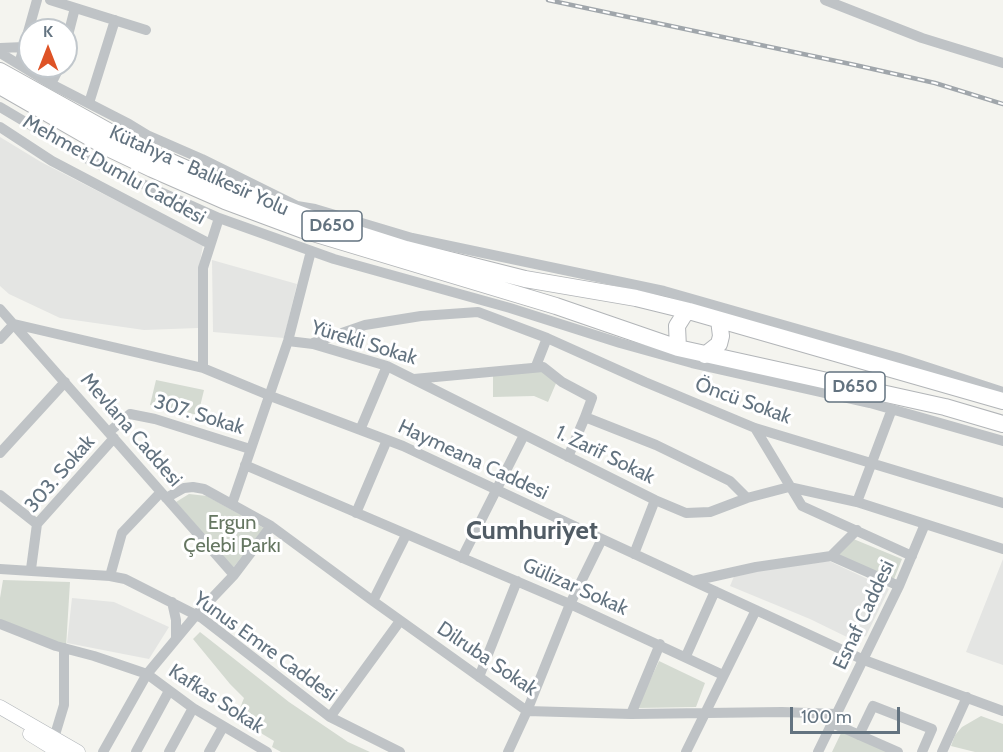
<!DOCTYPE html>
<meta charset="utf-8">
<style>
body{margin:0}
#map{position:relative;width:1003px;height:752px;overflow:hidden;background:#f4f4ef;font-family:Cabin,sans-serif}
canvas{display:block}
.north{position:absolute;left:18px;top:18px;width:60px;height:60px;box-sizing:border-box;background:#fff;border:2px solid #c1c7cc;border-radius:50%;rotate:0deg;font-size:16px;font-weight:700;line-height:24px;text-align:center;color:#637380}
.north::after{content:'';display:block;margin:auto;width:21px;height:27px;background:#de5326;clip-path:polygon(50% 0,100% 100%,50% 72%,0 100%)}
.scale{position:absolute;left:790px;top:707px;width:110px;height:27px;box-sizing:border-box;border:3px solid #637380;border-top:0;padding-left:8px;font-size:18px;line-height:21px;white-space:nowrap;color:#637380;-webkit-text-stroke:4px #fff;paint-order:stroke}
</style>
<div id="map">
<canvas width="1003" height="752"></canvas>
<div class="north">K</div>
<div class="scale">100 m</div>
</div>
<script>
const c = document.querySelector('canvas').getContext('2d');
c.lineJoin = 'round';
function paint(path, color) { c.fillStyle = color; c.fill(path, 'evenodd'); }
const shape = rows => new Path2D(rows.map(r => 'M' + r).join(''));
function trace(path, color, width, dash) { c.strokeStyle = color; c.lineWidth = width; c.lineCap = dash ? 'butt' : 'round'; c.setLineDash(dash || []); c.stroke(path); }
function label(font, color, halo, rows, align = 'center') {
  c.font = font + ' Cabin,sans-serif'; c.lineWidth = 6; c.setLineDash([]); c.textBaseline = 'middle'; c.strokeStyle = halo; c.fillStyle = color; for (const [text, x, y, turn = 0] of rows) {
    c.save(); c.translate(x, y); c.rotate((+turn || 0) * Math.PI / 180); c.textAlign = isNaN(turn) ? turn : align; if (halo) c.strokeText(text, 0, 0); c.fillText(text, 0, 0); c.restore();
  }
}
paint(shape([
 [0,137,41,162,203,245,199,267,198,328,144,330,60,318,9,294,0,286],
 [212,260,297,284,284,338,213,332],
 [1003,559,1003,665,966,652],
 [829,561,889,589,866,636,853,640,810,619,730,586,735,574],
 [72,598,114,602,169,627,149,659,67,643]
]), '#e4e5e3');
paint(shape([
 [537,368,557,381,548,402,534,396,493,397,493,373],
 [156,380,204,390,198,415,150,405],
 [189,494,207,496,264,528,233,568,176,502],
 [851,538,902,559,894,579,835,555],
 [3,580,70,582,66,647,0,622,0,598],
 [200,632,289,702,348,742,370,752,281,752,272,747,274,741,236,718,244,698,230,684,193,639],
 [659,661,705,683,696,707,637,708],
 [981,716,1003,724,1003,752,975,752,951,746,955,735,962,727],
 [843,729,891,752,832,752]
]), '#d4dad1');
const major = shape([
 [0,707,78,752],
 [30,734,59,752]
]);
const highway = shape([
 [0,71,135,146,228,187,321,222,406,249,525,279,636,298,689,311,1003,401],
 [0,86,108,148,152,169,225,201,303,230,556,306,678,348,945,407,1003,424],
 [678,348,677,326,684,315,689,311],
 [705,355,719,344,721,336,719,320]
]);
trace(major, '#b2b6ba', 15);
trace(highway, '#b2b5b8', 18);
trace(shape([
 [50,0,146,30],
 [825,0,922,38,1003,63],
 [66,43,75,8],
 [0,48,24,47],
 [0,53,51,84,129,124,152,138],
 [19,64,37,0],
 [51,84,60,66],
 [89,103,115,20],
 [0,107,91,161,219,218,334,259,510,308,620,343,692,363,870,403,1003,441],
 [0,127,52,161,210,244],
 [147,135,202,159,297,206,315,209,412,238,664,291,899,358,1003,392],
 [0,309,234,575],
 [0,339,14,324,203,368,273,397,403,446,602,539,864,660,1003,711],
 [288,341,313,344,387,366,655,500,686,513,710,512,747,498,789,487,857,502,1003,549],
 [313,343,365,325,421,316,478,312,547,338,645,382,755,428,1003,503],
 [536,366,547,338],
 [203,368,203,268,219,218],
 [414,379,543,367,562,382,592,398,585,417,656,445,730,481,747,498],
 [755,428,802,506,912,556],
 [360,430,387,366],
 [109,432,130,414,155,419,250,449],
 [0,453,65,382],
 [568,457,585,417],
 [245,465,570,604,723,675],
 [0,495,37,524],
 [166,498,184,488,193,487,204,489,271,526,373,601,527,711,631,714,782,712,836,714],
 [857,502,892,409],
 [232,504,288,341,311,251],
 [356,513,387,440],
 [634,554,655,500],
 [831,556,857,530],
 [462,558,524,435],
 [0,569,110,576,125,579,202,618,330,717,400,752],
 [31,569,37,524,114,438],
 [110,576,122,533,161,492],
 [693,581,756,567,831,556,899,586],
 [373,601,406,535],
 [172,602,176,620,176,638],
 [0,624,56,646,94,656,147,674,193,708,267,752],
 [686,656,715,591],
 [479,677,517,581],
 [631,714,660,644],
 [330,717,400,621],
 [832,723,898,752],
 [859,735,873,706,932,729,922,752],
 [54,738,64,705,64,648],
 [103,752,147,674,196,615,234,575,271,526],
 [136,752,169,691],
 [169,752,193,708],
 [209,752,223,727],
 [508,752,527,711,570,604,602,539],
 [686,752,756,610],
 [818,752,899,586,925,524],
 [942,752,967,697]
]), '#bfc3c6', 10);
trace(major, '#fff', 14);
trace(highway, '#fff', 16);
const rail = shape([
 [548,0,855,65,935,83,1003,104]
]);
trace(rail, '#a0a6ab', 4.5);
trace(rail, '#fff', 2, [7]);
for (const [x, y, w] of [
 [332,226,60],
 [855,387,60]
]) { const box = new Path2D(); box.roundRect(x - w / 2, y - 15, w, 30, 4.5); c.fillStyle = '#fff'; c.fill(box); trace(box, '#637380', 1.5); }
label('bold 18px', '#637380', null, [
 ["D650",332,226],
 ["D650",855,387]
]);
label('20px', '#637380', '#fff', [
 ["Mehmet Dumlu Caddesi",114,170,29],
 ["Kütahya - Balıkesir Yolu",199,171,24],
 ["Yürekli Sokak",364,343,17],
 ["Öncü Sokak",743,401,20],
 ["307. Sokak",199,415,17],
 ["Mevlana Caddesi",131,430,49],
 ["1. Zarif Sokak",605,455,26],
 ["Haymeana Caddesi",473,460,25],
 ["303. Sokak",60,474,-49],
 ["Gülizar Sokak",575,587,24],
 ["Esnaf Caddesi",864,615,-65],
 ["Yunus Emre Caddesi",265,647,36],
 ["Dilruba Sokak",487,659,34],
 ["Kafkas Sokak",216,699,33]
]);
label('20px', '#667762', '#fff', [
 ["Ergun",232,523],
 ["Çelebi Parkı",232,546]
]);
label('bold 26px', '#515c65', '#fff', [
 ["Cumhuriyet",532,531]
]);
</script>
